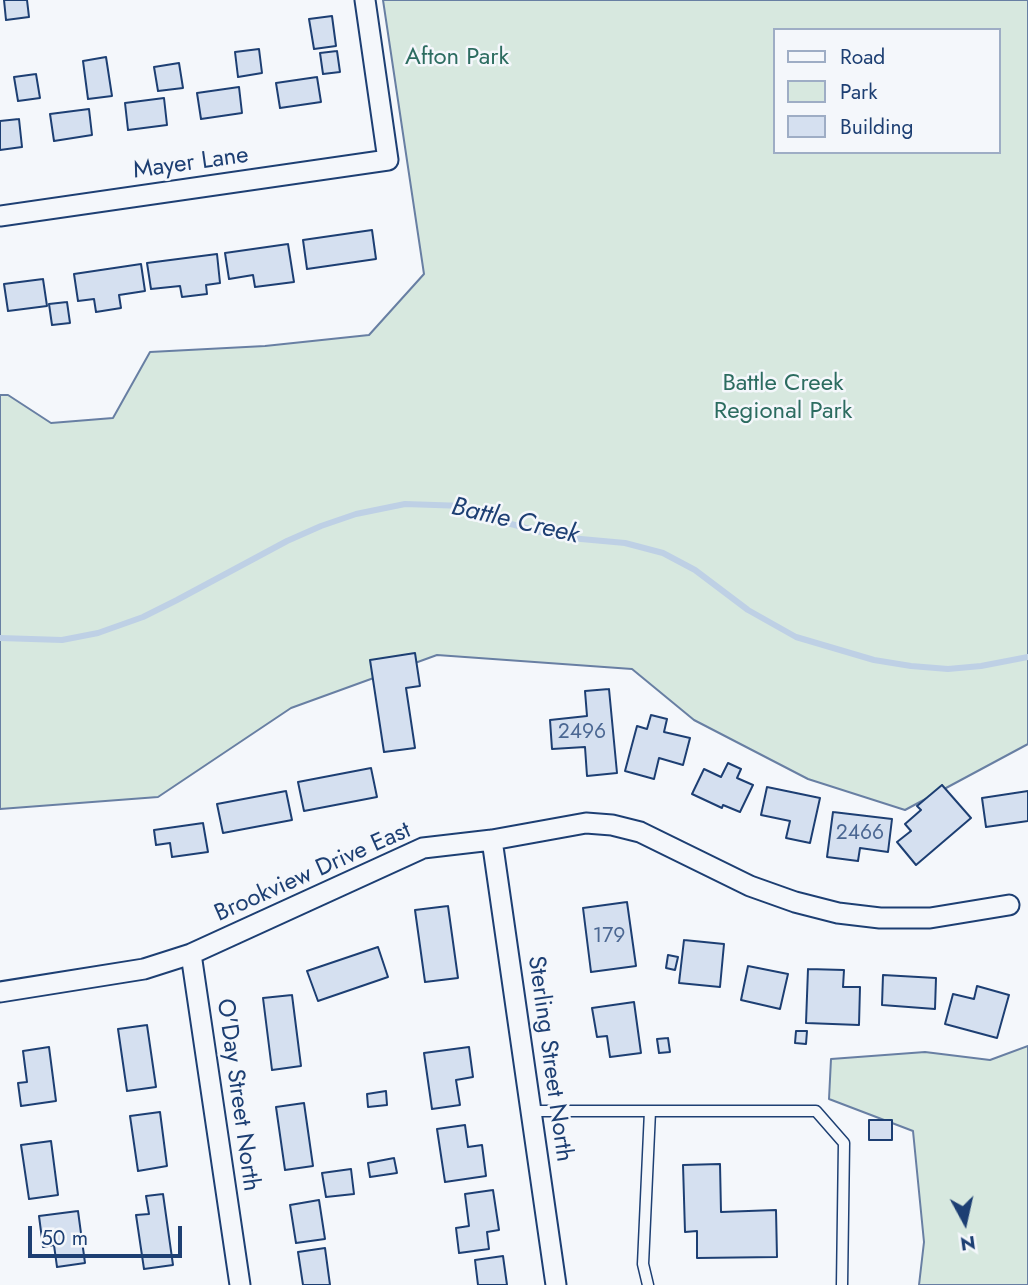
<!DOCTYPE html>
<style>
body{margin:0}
#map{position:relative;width:1028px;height:1285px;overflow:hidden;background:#f4f7fb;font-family:Jost,sans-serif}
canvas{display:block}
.legend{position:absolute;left:773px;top:28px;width:228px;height:126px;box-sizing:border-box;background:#f4f7fb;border:2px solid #9eadc5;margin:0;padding:9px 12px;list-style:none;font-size:21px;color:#1d3f73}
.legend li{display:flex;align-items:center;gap:14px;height:35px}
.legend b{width:35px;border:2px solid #9eadc5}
.north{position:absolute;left:930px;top:1187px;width:70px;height:70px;-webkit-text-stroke:5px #f4f7fb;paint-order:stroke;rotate:172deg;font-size:19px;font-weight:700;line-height:28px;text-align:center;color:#1d3f73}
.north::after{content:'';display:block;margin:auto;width:24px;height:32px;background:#1d3f73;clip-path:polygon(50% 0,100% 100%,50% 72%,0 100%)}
.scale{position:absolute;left:28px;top:1226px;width:154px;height:32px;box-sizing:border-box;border:4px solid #1d3f73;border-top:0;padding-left:9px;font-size:21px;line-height:24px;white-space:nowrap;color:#1d3f73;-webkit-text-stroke:5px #f4f7fb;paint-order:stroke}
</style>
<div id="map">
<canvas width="1028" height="1285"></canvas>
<ul class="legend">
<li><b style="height:9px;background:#f4f7fb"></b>Road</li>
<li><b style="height:19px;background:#d7e8df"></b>Park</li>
<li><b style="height:19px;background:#d5e0f0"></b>Building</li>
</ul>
<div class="north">N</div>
<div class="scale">50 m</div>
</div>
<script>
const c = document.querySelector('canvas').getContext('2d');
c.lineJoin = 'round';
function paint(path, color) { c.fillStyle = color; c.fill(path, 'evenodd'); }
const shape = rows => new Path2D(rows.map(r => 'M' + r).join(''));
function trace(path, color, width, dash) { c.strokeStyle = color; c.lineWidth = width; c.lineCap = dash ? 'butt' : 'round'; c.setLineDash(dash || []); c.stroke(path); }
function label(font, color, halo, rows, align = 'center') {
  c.font = font + ' Jost,sans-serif'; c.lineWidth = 5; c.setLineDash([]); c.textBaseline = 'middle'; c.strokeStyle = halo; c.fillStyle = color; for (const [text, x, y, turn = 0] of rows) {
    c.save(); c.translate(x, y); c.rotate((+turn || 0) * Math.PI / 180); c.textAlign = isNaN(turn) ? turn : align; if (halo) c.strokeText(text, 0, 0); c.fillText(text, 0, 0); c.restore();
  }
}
const green = shape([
 [383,0,1028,0,1028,744,905,810,808,779,694,720,632,669,437,655,291,708,158,797,0,809,0,395,8,395,51,423,113,418,150,352,265,346,369,335,424,274,383,0],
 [774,30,998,30,998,152,774,152,774,30],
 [1028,1046,1028,1285,919,1285,924,1242,913,1131,829,1099,831,1059,925,1052,990,1060,1028,1046]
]);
paint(green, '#d7e8df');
trace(green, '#687fa3', 2);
trace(shape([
 [0,638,62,640,98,633,143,617,177,600,287,541,321,526,356,514,405,504,465,506,500,521,559,537,625,543,663,553,695,570,748,610,796,637,874,660,911,666,948,669,981,666,1028,657]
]), '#bed0e5', 6);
const building = shape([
 [4,0,27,0,29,17,6,20,4,0],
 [332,16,336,46,314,49,309,19,332,16],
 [259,49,262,73,238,77,235,52,259,49],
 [337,51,340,72,323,74,320,53,337,51],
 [106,57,112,96,88,99,83,61,106,57],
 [179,63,183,88,158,91,154,67,179,63],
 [36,74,40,98,18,101,14,77,36,74],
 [317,77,321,102,280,108,276,83,317,77],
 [239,87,242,113,201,119,197,93,239,87],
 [164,98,167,125,128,130,125,103,164,98],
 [89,109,92,135,54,141,50,114,89,109],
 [19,119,22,147,0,150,0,121,19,119],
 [372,230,376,259,307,269,303,240,372,230],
 [288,244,294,282,255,287,253,275,229,279,225,253,288,244],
 [217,254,220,283,206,285,207,294,182,297,180,286,151,289,147,263,217,254],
 [141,264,145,291,119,295,121,308,96,312,94,299,78,301,74,274,141,264],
 [43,279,47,306,8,311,4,284,43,279],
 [67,302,70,323,52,325,49,304,67,302],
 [415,653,420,686,406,688,415,748,384,752,370,660,415,653],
 [609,689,617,773,587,776,585,747,552,749,550,720,587,716,585,691,609,689],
 [651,715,667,719,664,732,690,738,683,765,659,758,654,779,625,771,637,726,647,729,651,715],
 [728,763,741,769,737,778,753,785,740,812,723,805,722,808,692,794,704,769,721,777,728,763],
 [371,768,377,797,304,811,298,782,371,768],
 [942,785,971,818,916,865,897,842,911,831,905,824,921,810,917,806,942,785],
 [767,787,820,798,810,843,786,838,790,821,761,815,767,787],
 [286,791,292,820,223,833,217,804,286,791],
 [1028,791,1028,821,986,827,982,798,1028,791],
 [833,812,892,819,888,852,860,848,858,861,827,857,833,812],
 [203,823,208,852,172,857,170,843,156,845,154,830,203,823],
 [627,902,636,966,591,972,583,908,627,902],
 [448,906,458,978,425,982,415,910,448,906],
 [684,940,724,944,720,987,679,983,684,940],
 [378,947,388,977,318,1001,307,971,378,947],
 [668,955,678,957,675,970,666,968,668,955],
 [748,966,788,974,780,1009,741,1000,748,966],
 [808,969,844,970,843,987,860,987,859,1025,806,1023,808,969],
 [883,975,936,978,935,1009,882,1005,883,975],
 [977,986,1009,995,997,1038,945,1024,953,994,974,999,977,986],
 [292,995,301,1066,272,1070,263,998,292,995],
 [634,1002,641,1053,610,1057,607,1036,597,1037,592,1008,634,1002],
 [147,1025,156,1087,127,1091,118,1029,147,1025],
 [796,1031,807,1031,806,1044,795,1043,796,1031],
 [668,1038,670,1052,659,1053,657,1039,668,1038],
 [49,1047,56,1101,21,1106,18,1083,27,1082,23,1051,49,1047],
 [469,1047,473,1077,456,1080,460,1105,432,1109,424,1053,469,1047],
 [386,1091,387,1105,368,1107,367,1094,386,1091],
 [304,1103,313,1166,285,1170,276,1107,304,1103],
 [160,1112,167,1166,138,1171,130,1116,160,1112],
 [869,1120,892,1120,892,1140,869,1140,869,1120],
 [465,1125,468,1147,482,1145,486,1176,445,1182,437,1129,465,1125],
 [51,1141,58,1195,29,1199,21,1145,51,1141],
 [394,1158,397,1173,370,1177,368,1163,394,1158],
 [720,1164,721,1212,776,1210,777,1257,697,1258,697,1231,685,1232,683,1165,720,1164],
 [351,1169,354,1194,326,1197,322,1173,351,1169],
 [493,1190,499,1230,487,1232,489,1249,459,1253,456,1228,469,1226,465,1194,493,1190],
 [163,1194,173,1265,144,1269,136,1215,149,1214,146,1196,163,1194],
 [319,1200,325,1239,296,1243,290,1205,319,1200],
 [78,1211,85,1263,57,1267,54,1245,43,1247,39,1216,78,1211],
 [325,1248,330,1285,303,1285,298,1252,325,1248],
 [503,1256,507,1285,478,1285,475,1260,503,1256]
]);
paint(building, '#d5e0f0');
trace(building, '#1d3f73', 2);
const service = shape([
 [531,1111,816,1111,844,1143,842,1285],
 [648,1285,643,1264,650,1111]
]);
const minor = shape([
 [0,216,388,160,365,0],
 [492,840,556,1285],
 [191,954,240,1285],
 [0,992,144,969,191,954,423,848,492,840,586,823,612,825,640,832,750,886,795,902,838,913,880,918,930,918,1009,905]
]);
trace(service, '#1d3f73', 13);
trace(minor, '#1d3f73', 23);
trace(service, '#f4f7fb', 10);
trace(minor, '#f4f7fb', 19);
label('21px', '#4b6792', null, [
 ["2496",582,733],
 ["2466",860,834],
 ["179",609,937]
]);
label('24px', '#2c6c60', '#f4f7fb', [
 ["Afton Park",457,58],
 ["Battle Creek",783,384],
 ["Regional Park",783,412]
]);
label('24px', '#1d3f73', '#f4f7fb', [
 ["Mayer Lane",191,164,-8],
 ["Brookview Drive East",313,873,-24],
 ["Sterling Street North",549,1059,82],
 ["O'Day Street North",237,1095,82]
]);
label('italic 26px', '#1d3f73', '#f4f7fb', [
 ["Battle Creek",515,522,13]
]);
</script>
